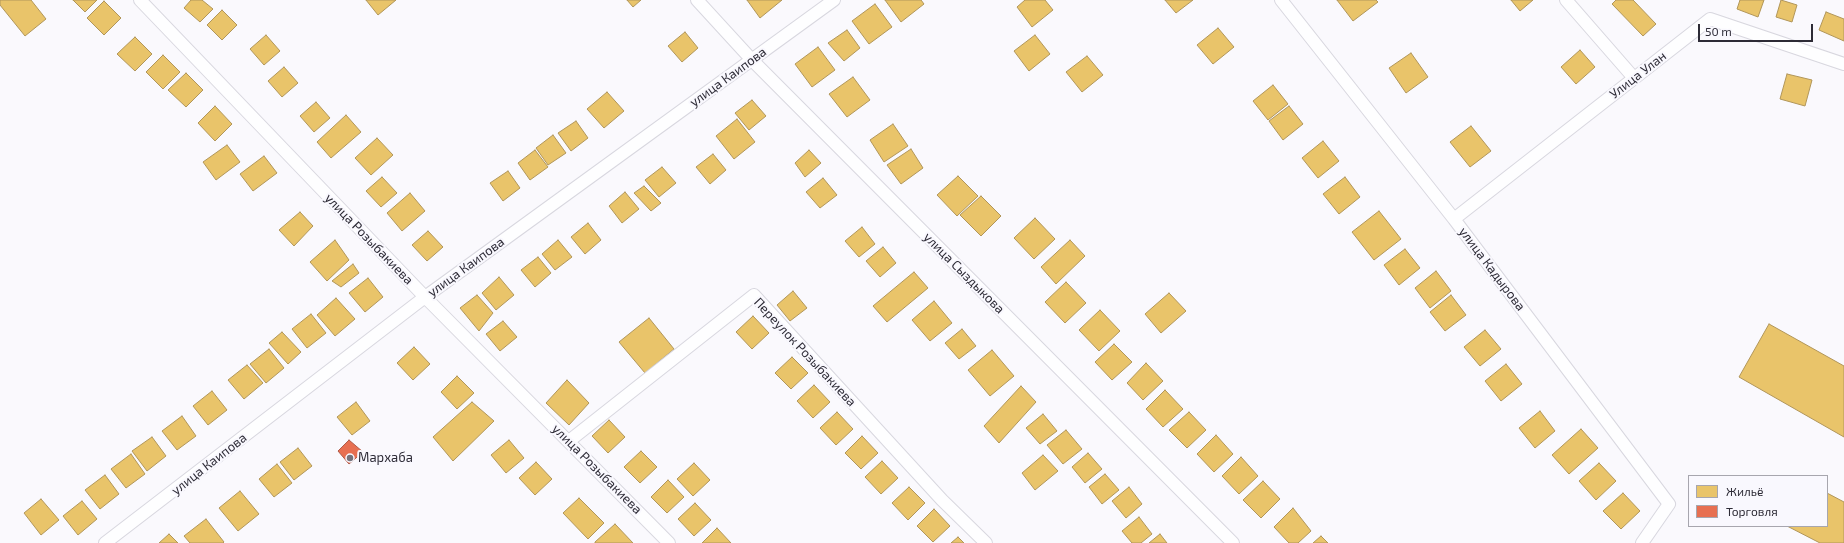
<!DOCTYPE html>
<meta charset="utf-8">
<style>
body{margin:0}
#map{position:relative;width:1844px;height:543px;overflow:hidden;background:#faf9fd;font-family:"Exo 2",sans-serif}
canvas{display:block}
.legend{position:absolute;left:1688px;top:475px;width:140px;height:52px;box-sizing:border-box;background:#f9f8fe;border:1px solid #a7a6ae;margin:0;padding:5px 7px;list-style:none;font-size:12px;color:#2d2b36}
.legend li{display:flex;align-items:center;gap:8px;height:20px}
.legend b{width:20px;border:1px solid #a7a6ae}
.scale{position:absolute;left:1698px;top:24px;width:115px;height:18px;box-sizing:border-box;border:2px solid #2d2b36;border-top:0;padding-left:5px;font-size:12px;line-height:14px;white-space:nowrap;color:#2d2b36;-webkit-text-stroke:3px #f9f8fe;paint-order:stroke}
</style>
<div id="map">
<canvas width="1844" height="543"></canvas>
<ul class="legend">
<li><b style="height:11px;background:#e9c46a"></b>Жильё</li>
<li><b style="height:11px;background:#e76f51"></b>Торговля</li>
</ul>
<div class="scale">50 m</div>
</div>
<script>
const c = document.querySelector('canvas').getContext('2d');
c.lineJoin = 'round';
function paint(path, color) { c.fillStyle = color; c.fill(path, 'evenodd'); }
const shape = rows => new Path2D(rows.map(r => 'M' + r).join(''));
function trace(path, color, width, dash) { c.strokeStyle = color; c.lineWidth = width; c.lineCap = dash ? 'butt' : 'round'; c.setLineDash(dash || []); c.stroke(path); }
function label(font, color, halo, rows, align = 'center') {
  c.font = font + ' "Exo 2",sans-serif'; c.lineWidth = 4; c.setLineDash([]); c.textBaseline = 'middle'; c.strokeStyle = halo; c.fillStyle = color; for (const [text, x, y, turn = 0] of rows) {
    c.save(); c.translate(x, y); c.rotate((+turn || 0) * Math.PI / 180); c.textAlign = isNaN(turn) ? turn : align; if (halo) c.strokeText(text, 0, 0); c.fillText(text, 0, 0); c.restore();
  }
}
const homes = shape([
 [0,0,31,0,46,19,25,36,0,5,0,0],
 [73,0,97,0,85,12,73,0],
 [191,0,202,0,213,9,200,22,184,8,191,0],
 [366,0,396,0,378,15,366,0],
 [627,0,641,0,633,7,627,0],
 [747,0,782,0,760,18,747,0],
 [885,0,921,0,924,4,901,22,885,0],
 [1025,0,1045,0,1053,10,1032,27,1017,7,1025,0],
 [1165,0,1193,0,1176,13,1165,0],
 [1337,0,1376,0,1378,2,1353,21,1337,0],
 [1511,0,1533,0,1520,11,1511,0],
 [1616,0,1633,0,1656,24,1643,36,1612,4,1616,0],
 [1740,0,1764,0,1758,17,1737,9,1740,0],
 [1781,0,1797,5,1792,22,1776,17,1781,0],
 [104,1,121,18,104,35,87,18,104,1],
 [875,4,892,27,869,44,852,21,875,4],
 [222,10,237,25,222,40,207,25,222,10],
 [1826,12,1844,19,1844,41,1819,30,1826,12],
 [1218,28,1234,47,1213,64,1197,45,1218,28],
 [847,30,860,48,844,61,828,43,847,30],
 [685,32,698,48,682,62,668,46,685,32],
 [266,35,280,51,264,65,250,49,266,35],
 [1035,35,1050,54,1029,71,1014,51,1035,35],
 [135,37,152,54,135,71,117,54,135,37],
 [818,47,835,70,812,87,795,64,818,47],
 [1580,50,1595,67,1576,84,1561,67,1580,50],
 [1411,53,1428,77,1406,93,1389,68,1411,53],
 [163,55,180,72,163,89,146,72,163,55],
 [1087,56,1103,75,1082,92,1066,72,1087,56],
 [284,67,298,83,282,97,268,81,284,67],
 [186,73,203,90,186,107,168,90,186,73],
 [1787,74,1812,80,1805,106,1780,99,1787,74],
 [853,77,870,100,847,117,829,94,853,77],
 [1273,85,1288,104,1268,120,1253,101,1273,85],
 [607,92,624,111,604,128,587,109,607,92],
 [752,100,766,116,749,130,735,113,752,100],
 [316,102,330,118,314,132,300,116,316,102],
 [215,106,232,124,215,141,198,123,215,106],
 [1289,106,1303,124,1283,140,1269,121,1289,106],
 [346,115,361,132,331,158,317,142,346,115],
 [737,119,755,142,734,159,716,136,737,119],
 [576,121,588,138,571,151,558,133,576,121],
 [893,124,908,146,884,162,870,140,893,124],
 [1471,126,1491,151,1470,167,1450,142,1471,126],
 [553,135,566,153,548,165,536,148,553,135],
 [377,138,393,155,371,175,355,158,377,138],
 [1323,141,1339,161,1318,178,1302,158,1323,141],
 [227,145,240,162,216,180,203,162,227,145],
 [911,149,923,168,901,184,887,165,911,149],
 [535,150,548,167,530,180,518,163,535,150],
 [809,150,821,163,805,177,795,163,809,150],
 [713,154,726,170,710,184,696,167,713,154],
 [264,156,277,173,253,191,240,174,264,156],
 [662,167,676,183,659,197,645,180,662,167],
 [508,171,520,188,503,201,490,183,508,171],
 [958,176,978,196,957,216,937,195,958,176],
 [382,177,397,193,381,207,366,191,382,177],
 [1345,177,1360,197,1339,214,1323,194,1345,177],
 [823,178,837,195,820,208,806,192,823,178],
 [644,186,661,203,651,211,634,193,644,186],
 [625,192,639,209,622,223,609,206,625,192],
 [410,193,425,211,402,231,387,213,410,193],
 [981,196,1001,216,981,236,960,215,981,196],
 [1379,211,1401,239,1374,260,1352,232,1379,211],
 [300,212,313,226,294,246,279,230,300,212],
 [1035,218,1055,239,1034,259,1014,238,1035,218],
 [588,223,601,240,585,254,571,237,588,223],
 [862,227,875,244,859,257,845,241,862,227],
 [428,231,443,247,427,261,412,245,428,231],
 [335,240,349,260,327,281,310,262,335,240],
 [558,240,572,257,555,270,542,254,558,240],
 [1070,240,1085,256,1056,284,1041,267,1070,240],
 [883,247,896,263,880,277,866,261,883,247],
 [1405,249,1420,268,1399,285,1384,265,1405,249],
 [538,257,551,273,535,287,521,270,538,257],
 [353,264,359,273,341,287,332,281,353,264],
 [1436,271,1451,291,1430,308,1415,288,1436,271],
 [914,272,928,288,887,322,873,306,914,272],
 [499,277,514,295,496,310,482,293,499,277],
 [368,278,383,297,365,312,349,293,368,278],
 [1066,282,1086,303,1065,323,1045,302,1066,282],
 [793,291,807,308,790,321,777,305,793,291],
 [1169,293,1186,311,1161,333,1145,314,1169,293],
 [477,295,493,313,479,331,460,308,477,295],
 [1451,295,1466,315,1445,331,1430,312,1451,295],
 [336,298,355,319,335,336,317,315,336,298],
 [934,301,952,323,930,341,912,320,934,301],
 [1100,310,1120,331,1099,351,1079,330,1100,310],
 [311,314,326,333,307,348,292,329,311,314],
 [753,316,769,333,752,349,736,332,753,316],
 [649,318,674,349,645,373,619,342,649,318],
 [503,321,517,337,500,351,486,334,503,321],
 [1769,324,1844,366,1844,437,1739,377,1769,324],
 [962,329,976,346,959,359,945,343,962,329],
 [1485,330,1501,349,1480,366,1464,347,1485,330],
 [282,332,301,352,288,364,269,343,282,332],
 [1114,344,1132,362,1112,380,1095,362,1114,344],
 [414,347,430,364,413,380,397,363,414,347],
 [269,349,284,368,266,383,250,364,269,349],
 [992,350,1014,376,990,396,968,370,992,350],
 [792,357,808,373,791,389,775,373,792,357],
 [1146,363,1163,381,1143,400,1127,383,1146,363],
 [1506,364,1522,384,1501,401,1485,381,1506,364],
 [247,365,263,383,244,399,228,380,247,365],
 [457,376,474,393,457,409,441,392,457,376],
 [567,380,589,403,569,425,546,403,567,380],
 [814,385,830,402,813,418,797,401,814,385],
 [1021,386,1036,402,999,443,984,426,1021,386],
 [1165,390,1183,409,1163,427,1146,409,1165,390],
 [212,391,227,410,208,425,193,406,212,391],
 [356,402,370,421,352,435,337,417,356,402],
 [472,402,494,421,453,461,433,437,472,402],
 [1540,411,1555,431,1535,448,1519,428,1540,411],
 [837,412,853,429,836,445,820,428,837,412],
 [1189,412,1206,430,1187,448,1169,430,1189,412],
 [1043,414,1057,431,1040,444,1026,428,1043,414],
 [182,416,196,436,177,450,162,431,182,416],
 [609,420,625,437,608,453,592,436,609,420],
 [1581,429,1598,448,1569,474,1552,455,1581,429],
 [1066,430,1082,449,1063,464,1047,445,1066,430],
 [1216,435,1233,454,1214,472,1197,454,1216,435],
 [862,436,878,453,861,469,845,453,862,436],
 [152,437,166,456,147,471,132,451,152,437],
 [509,440,524,458,506,473,491,455,509,440],
 [298,448,312,466,294,480,280,462,298,448],
 [641,451,657,467,640,483,624,467,641,451],
 [1088,453,1102,469,1085,483,1072,467,1088,453],
 [131,454,145,474,126,488,111,469,131,454],
 [1043,455,1058,471,1035,490,1022,473,1043,455],
 [1241,457,1258,476,1239,494,1222,476,1241,457],
 [882,461,898,478,881,494,865,477,882,461],
 [536,462,552,479,535,495,519,478,536,462],
 [694,463,710,480,693,496,677,479,694,463],
 [1599,463,1616,481,1596,500,1579,481,1599,463],
 [277,464,292,483,274,497,259,479,277,464],
 [1105,474,1119,490,1102,504,1089,487,1105,474],
 [105,475,119,494,100,509,85,490,105,475],
 [668,480,684,497,667,513,651,497,668,480],
 [1263,481,1280,499,1261,518,1243,500,1263,481],
 [909,487,925,503,908,520,892,503,909,487],
 [1129,487,1142,504,1126,518,1112,501,1129,487],
 [240,491,259,514,238,531,219,508,240,491],
 [1623,493,1640,511,1621,529,1603,511,1623,493],
 [1827,493,1844,502,1844,543,1820,543,1787,526,1827,526,1827,493],
 [579,498,604,523,588,539,563,513,579,498],
 [41,499,59,520,41,535,24,513,41,499],
 [82,501,97,519,78,535,63,516,82,501],
 [695,503,711,520,694,536,678,519,695,503],
 [1293,508,1311,531,1298,543,1289,543,1274,527,1293,508],
 [934,509,950,526,933,542,917,526,934,509],
 [1139,517,1152,534,1141,543,1132,543,1122,531,1139,517],
 [206,519,224,542,223,543,190,543,184,536,206,519],
 [615,524,633,543,595,543,595,542,615,524],
 [717,528,731,543,702,543,717,528],
 [169,534,178,543,159,543,169,534],
 [1160,534,1167,543,1149,543,1160,534],
 [1321,536,1328,543,1313,543,1321,536],
 [958,537,964,543,951,543,958,537]
]);
paint(homes, '#e9c46a');
trace(homes, '#b1965a', 1);
const shops = shape([
 [349,440,363,452,349,464,338,451,349,440]
]);
paint(shops, '#e76f51');
trace(shops, '#af5b49', 1);
const street = shape([
 [140,0,425,297,669,543],
 [697,0,752,60,1233,543],
 [1281,0,1454,219,1669,504,1642,543],
 [1566,0,1634,78],
 [1454,219,1710,19,1844,64],
 [569,441,754,295,942,500,986,543],
 [105,543,425,297,834,0]
]);
trace(street, '#d8d7df', 14);
trace(street, '#fefeff', 12);
for (const [x, y, r, color] of [
 [350,458,4,"#75737c"]
]) { const dot = new Path2D(); dot.arc(x, y, r, 0, 2 * Math.PI); c.fillStyle = color; c.fill(dot); trace(dot, '#f9f8fe', 1.5); }
label('13px', '#2d2b36', '#f9f8fe', [
 ["Улица Улан",1638,75,-38],
 ["улица Каипова",728,77,-36],
 ["улица Розыбакиева",369,239,46],
 ["улица Каипова",466,267,-36],
 ["улица Кадырова",1492,269,53],
 ["улица Сыздыкова",964,273,45],
 ["Переулок Розыбакиева",805,352,47],
 ["улица Каипова",209,464,-38],
 ["улица Розыбакиева",597,469,45]
]);
label('13px', '#2d2b36', '#f9f8fe', [
 ["Мархаба",358,458]
], 'left');
</script>
